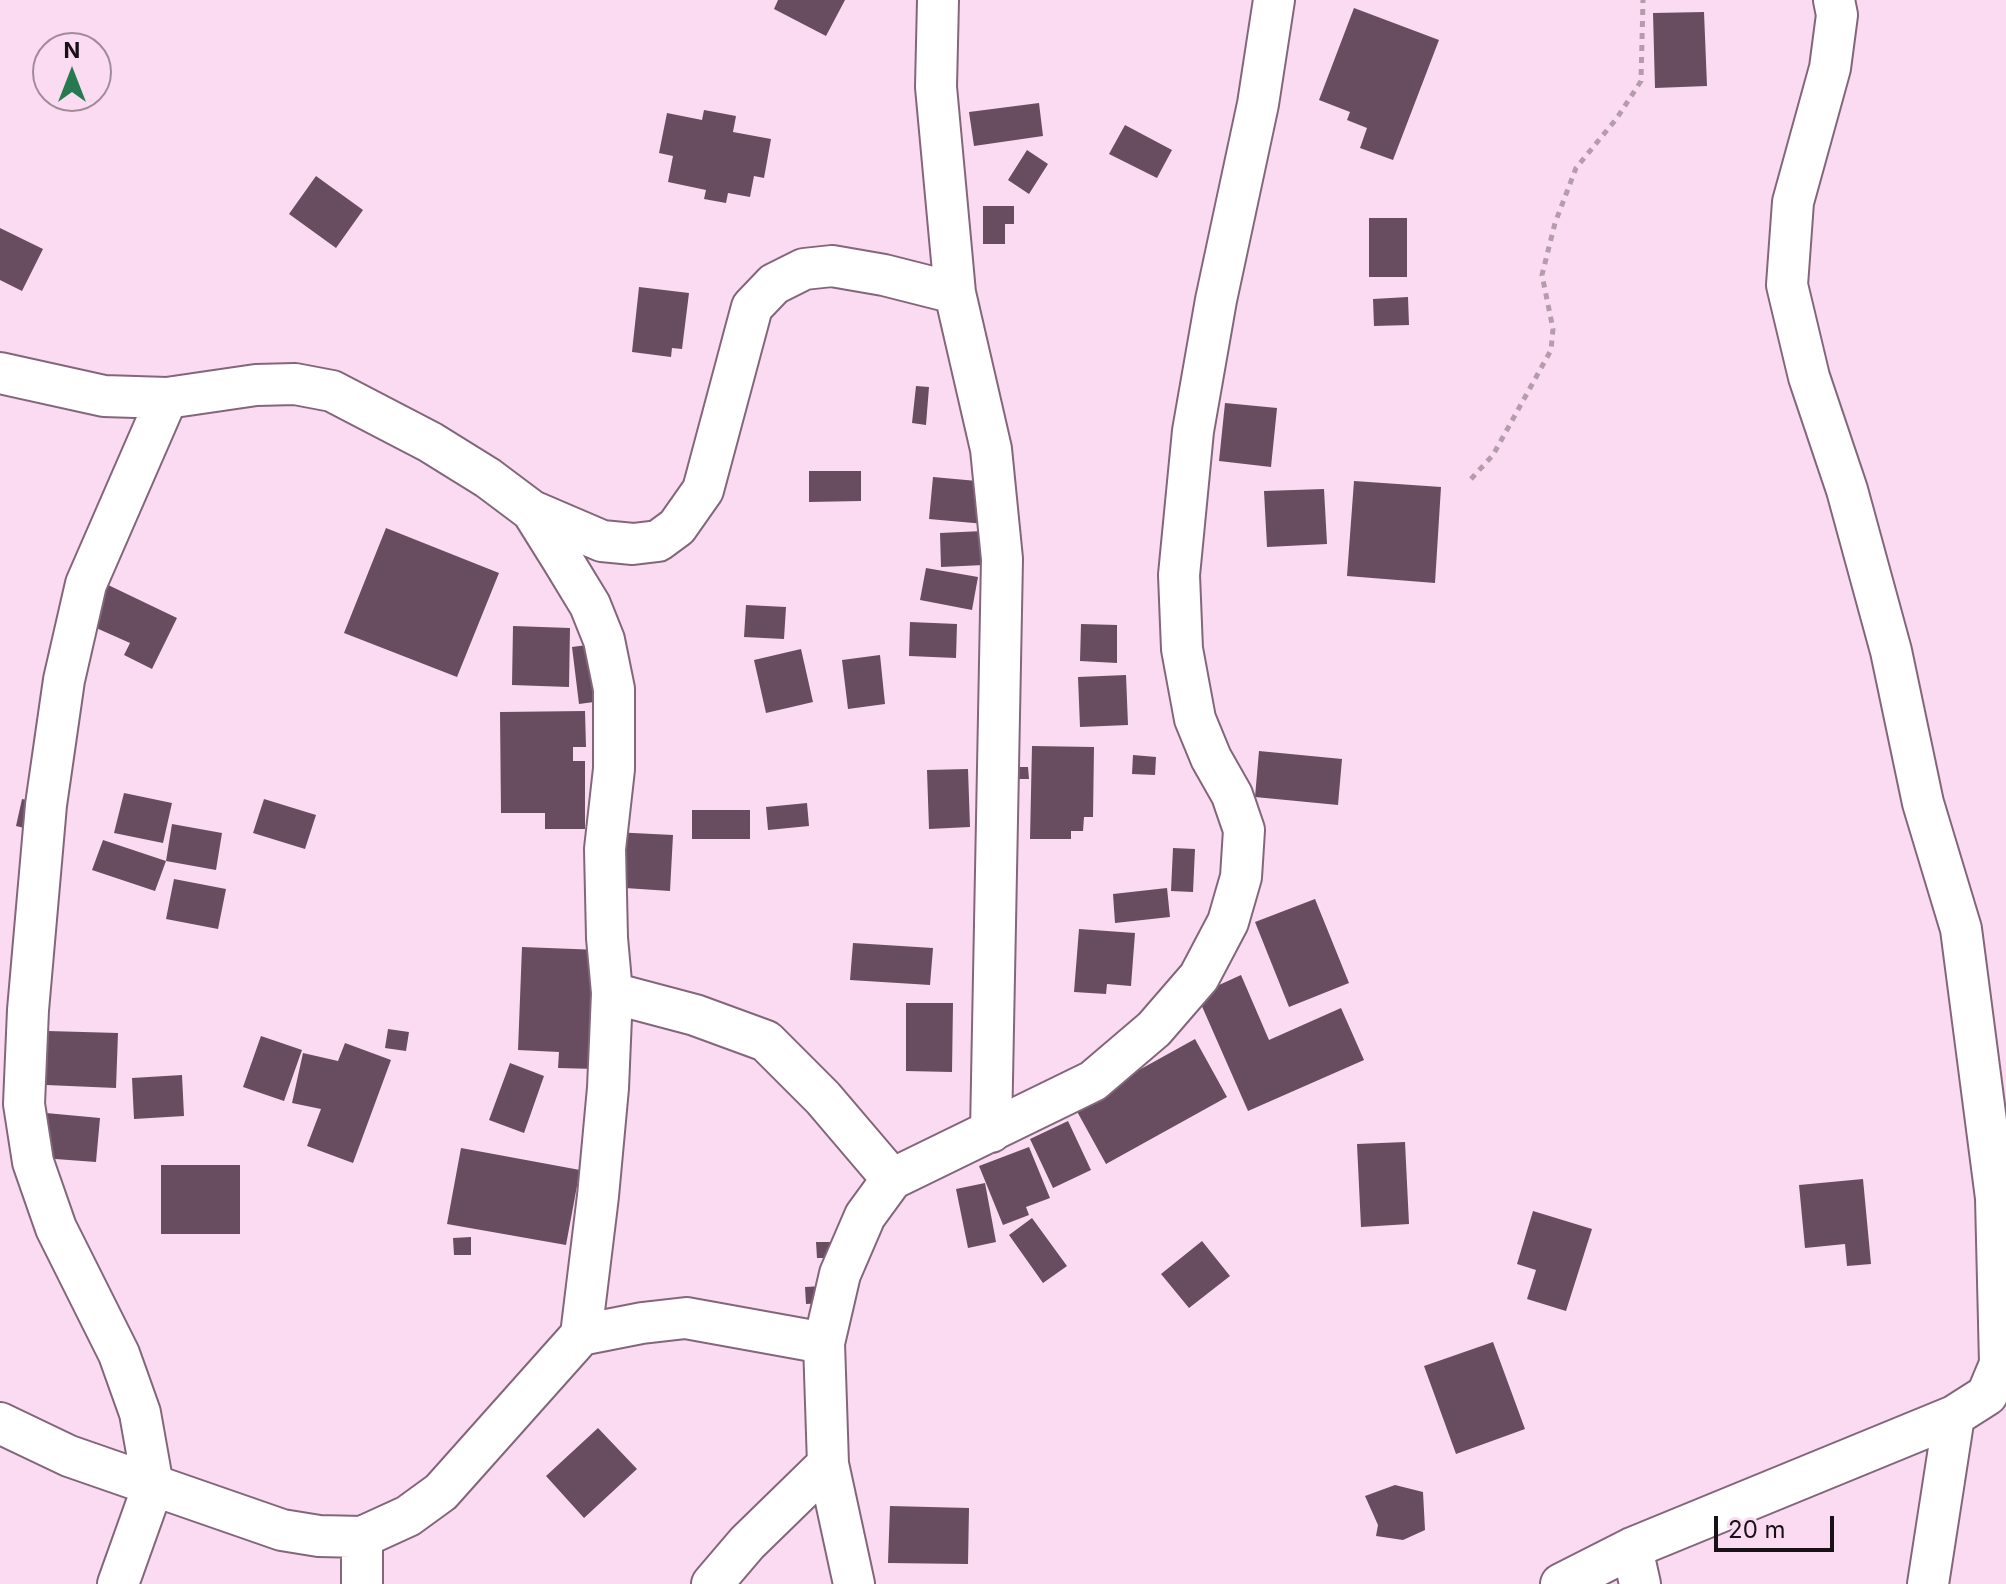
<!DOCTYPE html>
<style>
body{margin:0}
#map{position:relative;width:2006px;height:1584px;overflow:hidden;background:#fbdbf1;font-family:Inter,sans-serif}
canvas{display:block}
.north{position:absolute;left:32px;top:32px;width:80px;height:80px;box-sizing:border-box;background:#fbdbf1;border:2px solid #a18a9a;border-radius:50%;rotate:0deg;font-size:22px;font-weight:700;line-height:32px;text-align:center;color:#1a1017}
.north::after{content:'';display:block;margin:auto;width:28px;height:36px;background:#257b4f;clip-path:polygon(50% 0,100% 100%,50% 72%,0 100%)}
.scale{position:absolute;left:1714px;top:1516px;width:120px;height:36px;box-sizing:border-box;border:4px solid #1a1017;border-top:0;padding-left:10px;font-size:24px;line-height:28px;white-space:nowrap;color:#1a1017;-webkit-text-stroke:6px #fbdbf1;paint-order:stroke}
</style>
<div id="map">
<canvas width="2006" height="1584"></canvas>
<div class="north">N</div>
<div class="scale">20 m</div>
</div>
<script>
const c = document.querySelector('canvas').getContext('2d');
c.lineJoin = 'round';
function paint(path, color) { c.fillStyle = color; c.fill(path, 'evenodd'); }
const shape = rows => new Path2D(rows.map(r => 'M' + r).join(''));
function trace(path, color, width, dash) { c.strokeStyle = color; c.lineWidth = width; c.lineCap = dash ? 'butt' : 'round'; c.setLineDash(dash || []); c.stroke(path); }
paint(shape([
 [778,0,845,0,826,36,774,9],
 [1354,8,1439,40,1393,160,1360,148,1367,128,1347,120,1350,112,1319,100],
 [1704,12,1707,86,1655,88,1653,13],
 [1039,103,1043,136,974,146,969,112],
 [704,110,736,116,733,132,771,139,764,178,754,176,750,197,728,193,726,203,704,199,706,190,668,182,673,156,659,153,667,113,702,120],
 [1125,125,1172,150,1157,178,1109,154],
 [1027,150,1048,164,1029,194,1008,180],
 [316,176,363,210,336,248,289,214],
 [983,206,1014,206,1014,224,1005,224,1005,244,983,244],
 [1369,218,1407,218,1407,277,1369,277],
 [0,228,43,249,22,291,0,280],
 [639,287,689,293,682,349,672,348,671,357,632,352],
 [1408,297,1409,325,1374,326,1373,299],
 [916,386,929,387,926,425,912,423],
 [1225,403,1277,408,1271,467,1219,461],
 [809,471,861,471,861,501,809,502],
 [933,477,988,482,985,524,929,519],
 [1354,481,1441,487,1435,583,1347,576],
 [1324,489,1327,544,1267,547,1264,491],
 [386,528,499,573,457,677,344,633],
 [983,531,984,565,941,567,940,533],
 [926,568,978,577,972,610,920,600],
 [104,583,177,618,152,669,124,655,130,643,85,623],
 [746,605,786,607,784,639,744,637],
 [910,622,957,624,956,658,909,656],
 [1081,624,1117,625,1117,663,1080,661],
 [513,626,570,628,569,687,512,685],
 [602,643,609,700,579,704,572,647],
 [801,649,813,702,766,713,754,660],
 [880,655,885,704,848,709,842,660],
 [1126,675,1128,725,1080,727,1078,677],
 [585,711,586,747,573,747,573,761,585,761,585,829,545,829,545,813,501,813,500,712],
 [1032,746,1094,747,1093,817,1084,817,1083,831,1071,831,1071,839,1030,839],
 [1259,751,1342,759,1338,805,1255,797],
 [1133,755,1156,757,1155,775,1132,774],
 [1012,767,1028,767,1029,779,1013,779],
 [968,769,970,827,929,829,927,770],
 [124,793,172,803,163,843,114,833],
 [22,799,43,803,37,831,16,826],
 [264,799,316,815,305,849,253,833],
 [807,803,809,826,768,830,766,807],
 [692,810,750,810,750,839,692,839],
 [172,824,222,833,216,870,166,861],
 [613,832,673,835,670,891,610,887],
 [103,840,166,861,155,891,92,870],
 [1173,848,1195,849,1193,892,1171,891],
 [174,879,226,889,218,929,166,919],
 [1167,888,1170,917,1115,923,1113,894],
 [1315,899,1349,983,1289,1007,1255,922],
 [1079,929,1135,933,1131,986,1107,984,1106,994,1074,992],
 [853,943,933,948,930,985,850,980],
 [522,947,600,950,596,1069,558,1068,559,1052,518,1050],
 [1241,975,1269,1040,1341,1008,1364,1060,1248,1111,1197,995],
 [906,1003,953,1003,952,1072,906,1071],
 [388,1029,409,1032,406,1051,385,1048],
 [48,1031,118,1033,116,1088,46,1085],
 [261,1036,302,1050,284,1101,243,1087],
 [1195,1039,1227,1097,1106,1164,1074,1106],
 [345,1043,391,1060,353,1163,307,1146,321,1109,292,1103,303,1053,338,1061],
 [510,1063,544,1076,524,1133,489,1120],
 [182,1075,184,1116,134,1119,132,1078],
 [46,1113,100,1118,96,1162,42,1158],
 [1068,1121,1091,1170,1053,1188,1030,1139],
 [1405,1142,1409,1224,1361,1227,1357,1144],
 [1029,1147,1050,1198,1026,1207,1029,1215,1003,1225,979,1166],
 [461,1148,580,1170,566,1245,447,1224],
 [161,1165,240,1165,240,1234,161,1234],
 [1863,1179,1871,1264,1847,1266,1845,1244,1805,1248,1799,1185],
 [985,1183,996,1242,968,1248,956,1189],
 [1533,1211,1592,1229,1566,1311,1527,1299,1536,1270,1517,1264],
 [1032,1218,1067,1266,1043,1283,1009,1235],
 [471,1237,471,1255,454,1255,453,1238],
 [1202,1241,1230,1276,1189,1308,1161,1274],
 [816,1242,832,1242,833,1258,817,1258],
 [824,1286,825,1303,806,1304,805,1287],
 [1493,1342,1525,1429,1456,1454,1424,1366],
 [598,1428,637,1469,584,1518,546,1476],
 [1395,1485,1423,1492,1425,1530,1403,1540,1376,1536,1378,1525,1365,1496],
 [890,1506,969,1508,968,1564,888,1563]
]), '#674d5f');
const minor = shape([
 [938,0,936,87,955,293,991,449,1002,559,991,1132],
 [0,373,104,396,167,398,256,385,295,384,332,391,430,442,488,478,532,511,562,559,590,605,604,640,614,689,614,769,605,849,607,938,612,993,608,1088,598,1196,581,1335],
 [532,511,602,541,633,544,658,541,677,527,703,490,752,307,774,284,804,269,832,266,884,275,955,293],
 [612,993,695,1015,766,1041,823,1098,892,1179],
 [0,1423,69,1456,282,1530,319,1536,362,1537,408,1516,441,1492,581,1335,642,1323,686,1318,824,1343],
 [362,1537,362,1584],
 [1632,1548,1640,1584],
 [118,1584,153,1486,140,1413,119,1354,56,1228,33,1162,24,1104,28,1010,46,805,64,680,86,584,167,398],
 [712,1584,747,1543,828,1464],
 [854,1584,828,1464,824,1343,840,1274,865,1216,892,1179,1093,1081,1154,1029,1199,977,1228,922,1241,877,1244,830,1232,795,1211,758,1195,719,1182,649,1179,575,1193,431,1216,300,1258,104,1274,0],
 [1561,1584,1632,1548,1954,1416,1987,1395,2000,1364,1996,1198,1961,929,1923,803,1891,651,1847,490,1809,377,1787,285,1793,202,1830,68,1837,15,1834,0],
 [1928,1584,1954,1416]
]);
trace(minor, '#82677b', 44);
trace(shape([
 [1471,479,1493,455,1551,350,1553,329,1542,275,1555,223,1576,168,1617,118,1641,81,1643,0]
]), '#b59cad', 5, [6, 6]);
trace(minor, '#fff', 40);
</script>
